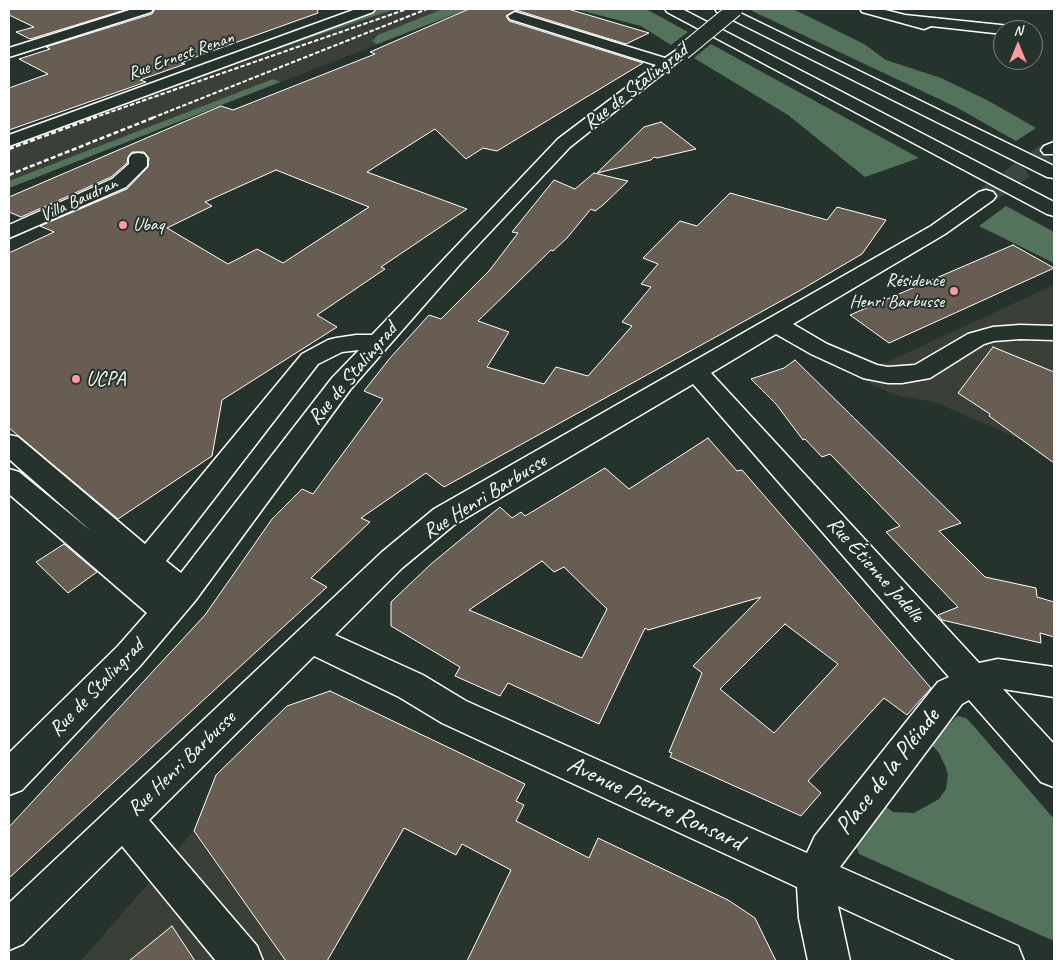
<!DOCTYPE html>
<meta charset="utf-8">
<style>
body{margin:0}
#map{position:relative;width:1063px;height:970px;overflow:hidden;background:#26332d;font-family:Caveat,sans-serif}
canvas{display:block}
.frame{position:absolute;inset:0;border:10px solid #fff;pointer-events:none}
.north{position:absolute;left:993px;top:20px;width:50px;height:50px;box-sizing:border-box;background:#26332d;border:1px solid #7d8581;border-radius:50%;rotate:0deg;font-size:14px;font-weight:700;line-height:20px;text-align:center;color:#fff}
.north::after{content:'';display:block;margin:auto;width:18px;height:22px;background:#ff9aa2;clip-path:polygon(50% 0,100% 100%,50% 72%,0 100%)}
</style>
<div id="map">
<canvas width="1063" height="970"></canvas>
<div class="frame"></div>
<div class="north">N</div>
</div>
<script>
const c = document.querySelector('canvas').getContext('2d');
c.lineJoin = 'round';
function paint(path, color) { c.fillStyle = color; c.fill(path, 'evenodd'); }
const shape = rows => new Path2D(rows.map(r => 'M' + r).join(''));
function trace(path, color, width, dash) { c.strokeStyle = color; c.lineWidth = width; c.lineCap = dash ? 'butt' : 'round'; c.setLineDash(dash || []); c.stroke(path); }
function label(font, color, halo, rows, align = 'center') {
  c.font = font + ' Caveat,sans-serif'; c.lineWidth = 4; c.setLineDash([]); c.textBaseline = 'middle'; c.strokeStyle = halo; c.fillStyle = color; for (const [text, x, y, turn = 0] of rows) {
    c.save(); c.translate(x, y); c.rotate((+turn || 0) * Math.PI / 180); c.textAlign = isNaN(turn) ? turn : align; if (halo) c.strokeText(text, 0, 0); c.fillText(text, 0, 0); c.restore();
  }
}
paint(shape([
 [378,9,469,9,9,188,9,144],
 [1054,285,1054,454,935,402,895,395,812,356,826,341,881,365],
 [193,832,286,961,81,961]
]), '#3a4038');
paint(shape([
 [378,9,395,9,172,85,233,62],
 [443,9,468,9,377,44,372,41,378,35],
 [575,9,646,9,688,32,671,45,641,26],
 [754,9,793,9,864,44,886,60,941,78,987,100,1036,128,1016,141,956,107,752,11],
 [711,44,919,158,865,177,788,115,694,58],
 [273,79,280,82,9,188,9,181],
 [1006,206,1054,232,1054,263,979,226],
 [957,716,966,718,971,723,1054,819,1054,941,859,854,856,845,885,806,893,812,914,813,939,799,946,789,948,775,945,765,939,753,931,744]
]), '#53735d');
const building = shape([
 [9,9,128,9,30,39,16,32,34,27,9,15,9,9],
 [155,9,317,9,318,13,198,56,181,63,185,64,140,80,146,82,9,130,9,88,48,74,19,59,50,49,46,47,152,14,155,9],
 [469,9,568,9,649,33,626,44,516,10,506,16,509,21,643,63,497,151,483,148,466,159,435,129,367,172,467,209,381,267,385,269,317,315,337,327,222,400,212,456,118,519,9,428,9,253,54,232,40,226,127,189,148,167,149,158,144,152,132,152,128,157,127,163,111,177,21,217,9,212,9,197,221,106,233,110,375,54,370,52,469,9],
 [276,170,369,207,283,263,257,249,228,264,167,228,212,206,205,202,276,170],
 [661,122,696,149,657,158,654,157,651,160,597,173,644,127,661,122],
 [594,173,628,181,603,205,595,211,591,209,567,238,553,251,551,250,478,321,509,332,487,367,544,384,556,367,588,376,632,326,622,322,651,287,641,284,658,264,643,258,680,221,697,226,730,193,827,220,837,207,886,220,862,254,799,291,444,487,426,473,361,518,370,522,311,578,327,587,9,878,9,827,205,615,272,519,302,489,313,494,383,399,364,391,390,358,429,315,441,319,489,271,518,233,512,232,554,180,575,189,594,173],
 [1013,245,1054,268,889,343,850,315,1013,245],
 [993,347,1054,372,1054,463,989,416,990,414,958,393,993,347],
 [795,360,961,523,939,531,985,577,1036,588,1037,597,1054,602,1054,637,1040,633,1041,643,942,620,938,615,958,607,886,532,900,526,830,454,822,457,805,439,803,440,776,404,751,379,784,368,795,360],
 [708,438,737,471,742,470,931,688,907,715,884,698,808,781,821,793,801,816,670,757,672,753,669,752,702,673,693,666,761,597,648,630,645,628,599,724,508,683,500,696,455,676,460,667,391,626,391,602,431,564,500,507,512,518,521,512,525,516,605,468,629,489,708,438],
 [542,561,554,572,564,567,607,609,582,658,469,610,542,561],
 [785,624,838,664,774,733,720,689,785,624],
 [64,544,97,572,68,593,36,562,64,544],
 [330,691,525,784,516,801,524,805,516,821,589,858,598,838,728,900,755,918,776,961,467,961,511,870,462,844,456,855,404,828,327,961,286,961,194,831,216,775,287,706,330,691],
 [172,926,195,961,129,961,172,926]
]);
paint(building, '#685d53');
trace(building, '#fff', 1);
trace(shape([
 [986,196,1050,150]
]), '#3c4742', 19, [19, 9]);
const minor = shape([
 [133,9,153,9,151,12,9,57,9,48,133,9],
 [356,9,375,9,373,12,9,146,9,135,356,9],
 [860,9,881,9,905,15,1010,26,1015,27,1017,30,1003,30,1003,34,931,26,924,29,862,12,860,9],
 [515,12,665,58,678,49,683,48,688,49,690,52,570,147,462,262,350,390,195,601,140,666,22,790,9,795,9,753,118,646,147,613,9,494,9,469,19,472,91,531,9,459,9,435,18,437,145,544,302,354,328,340,336,338,356,335,372,335,558,139,656,65,510,19,508,16,515,12],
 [359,350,332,378,181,573,166,561,318,364,342,352,359,350],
 [1054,142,1054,154,1044,154,1041,150,1044,146,1054,142],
 [138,153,144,154,147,158,147,166,126,187,9,238,9,225,112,179,129,164,129,158,132,154,138,153],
 [986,190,993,192,996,196,993,200,945,234,793,324,827,344,877,365,888,367,915,365,968,334,993,327,1020,325,1054,326,1054,340,1020,339,994,341,984,344,930,378,902,383,888,383,863,378,811,354,776,334,711,373,979,663,998,659,1054,667,1054,697,1003,689,1054,744,1054,787,1041,782,969,700,962,704,840,867,1018,946,1024,961,957,961,838,906,850,961,808,961,799,918,797,887,442,723,399,697,314,656,149,820,257,946,263,961,216,961,122,846,23,944,9,950,9,903,382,552,434,509,931,226,979,192,986,190],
 [693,384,949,677,938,682,815,836,807,853,466,701,423,675,335,635,402,568,454,525,693,384]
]);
const highway = shape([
 [665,9,682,9,1054,202,1054,216,1047,214,667,12,665,9],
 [715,9,732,9,1054,166,1054,178,1047,177,717,12,715,9]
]);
trace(minor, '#fff', 3);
trace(highway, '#fff', 3);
paint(minor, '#26332d');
paint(highway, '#26332d');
trace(shape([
 [93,118,407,9],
 [152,118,427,9]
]), '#fff', 2, [4.5, 2]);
trace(shape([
 [9,149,96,117],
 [9,175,155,117]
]), '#fff', 2.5, [5, 2.5]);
const minorBridge = shape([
 [683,52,735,9]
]);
trace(minorBridge, '#fff', 17, []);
trace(minorBridge, '#26332d', 15);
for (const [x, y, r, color] of [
 [123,225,5,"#ff9aa2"],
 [954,291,5,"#ff9aa2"],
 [76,379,5,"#ff9aa2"]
]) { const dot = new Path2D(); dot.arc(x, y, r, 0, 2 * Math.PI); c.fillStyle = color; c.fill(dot); trace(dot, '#26332d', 2); }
label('18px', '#fff', '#26332d', [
 ["Rue Ernest Renan",181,56,-20],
 ["Villa Baudran",79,200,-25]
]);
label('18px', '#fff', '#26332d', [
 ["Ubaq",133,225],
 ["Résidence",944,281,"right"],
 ["Henri Barbusse",944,302,"right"]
], 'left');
label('21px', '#fff', '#26332d', [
 ["Rue de Stalingrad",636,87,-38],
 ["Rue de Stalingrad",353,374,-50],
 ["Rue Henri Barbusse",485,497,-32],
 ["Rue Étienne Jodelle",875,570,48],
 ["Rue de Stalingrad",97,688,-46],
 ["Rue Henri Barbusse",182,764,-44]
]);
label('21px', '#fff', '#26332d', [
 ["UCPA",86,379]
], 'left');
label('25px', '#fff', '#26332d', [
 ["Place de la Pléiade",888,772,-52],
 ["Avenue Pierre Ronsard",655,804,25]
]);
</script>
